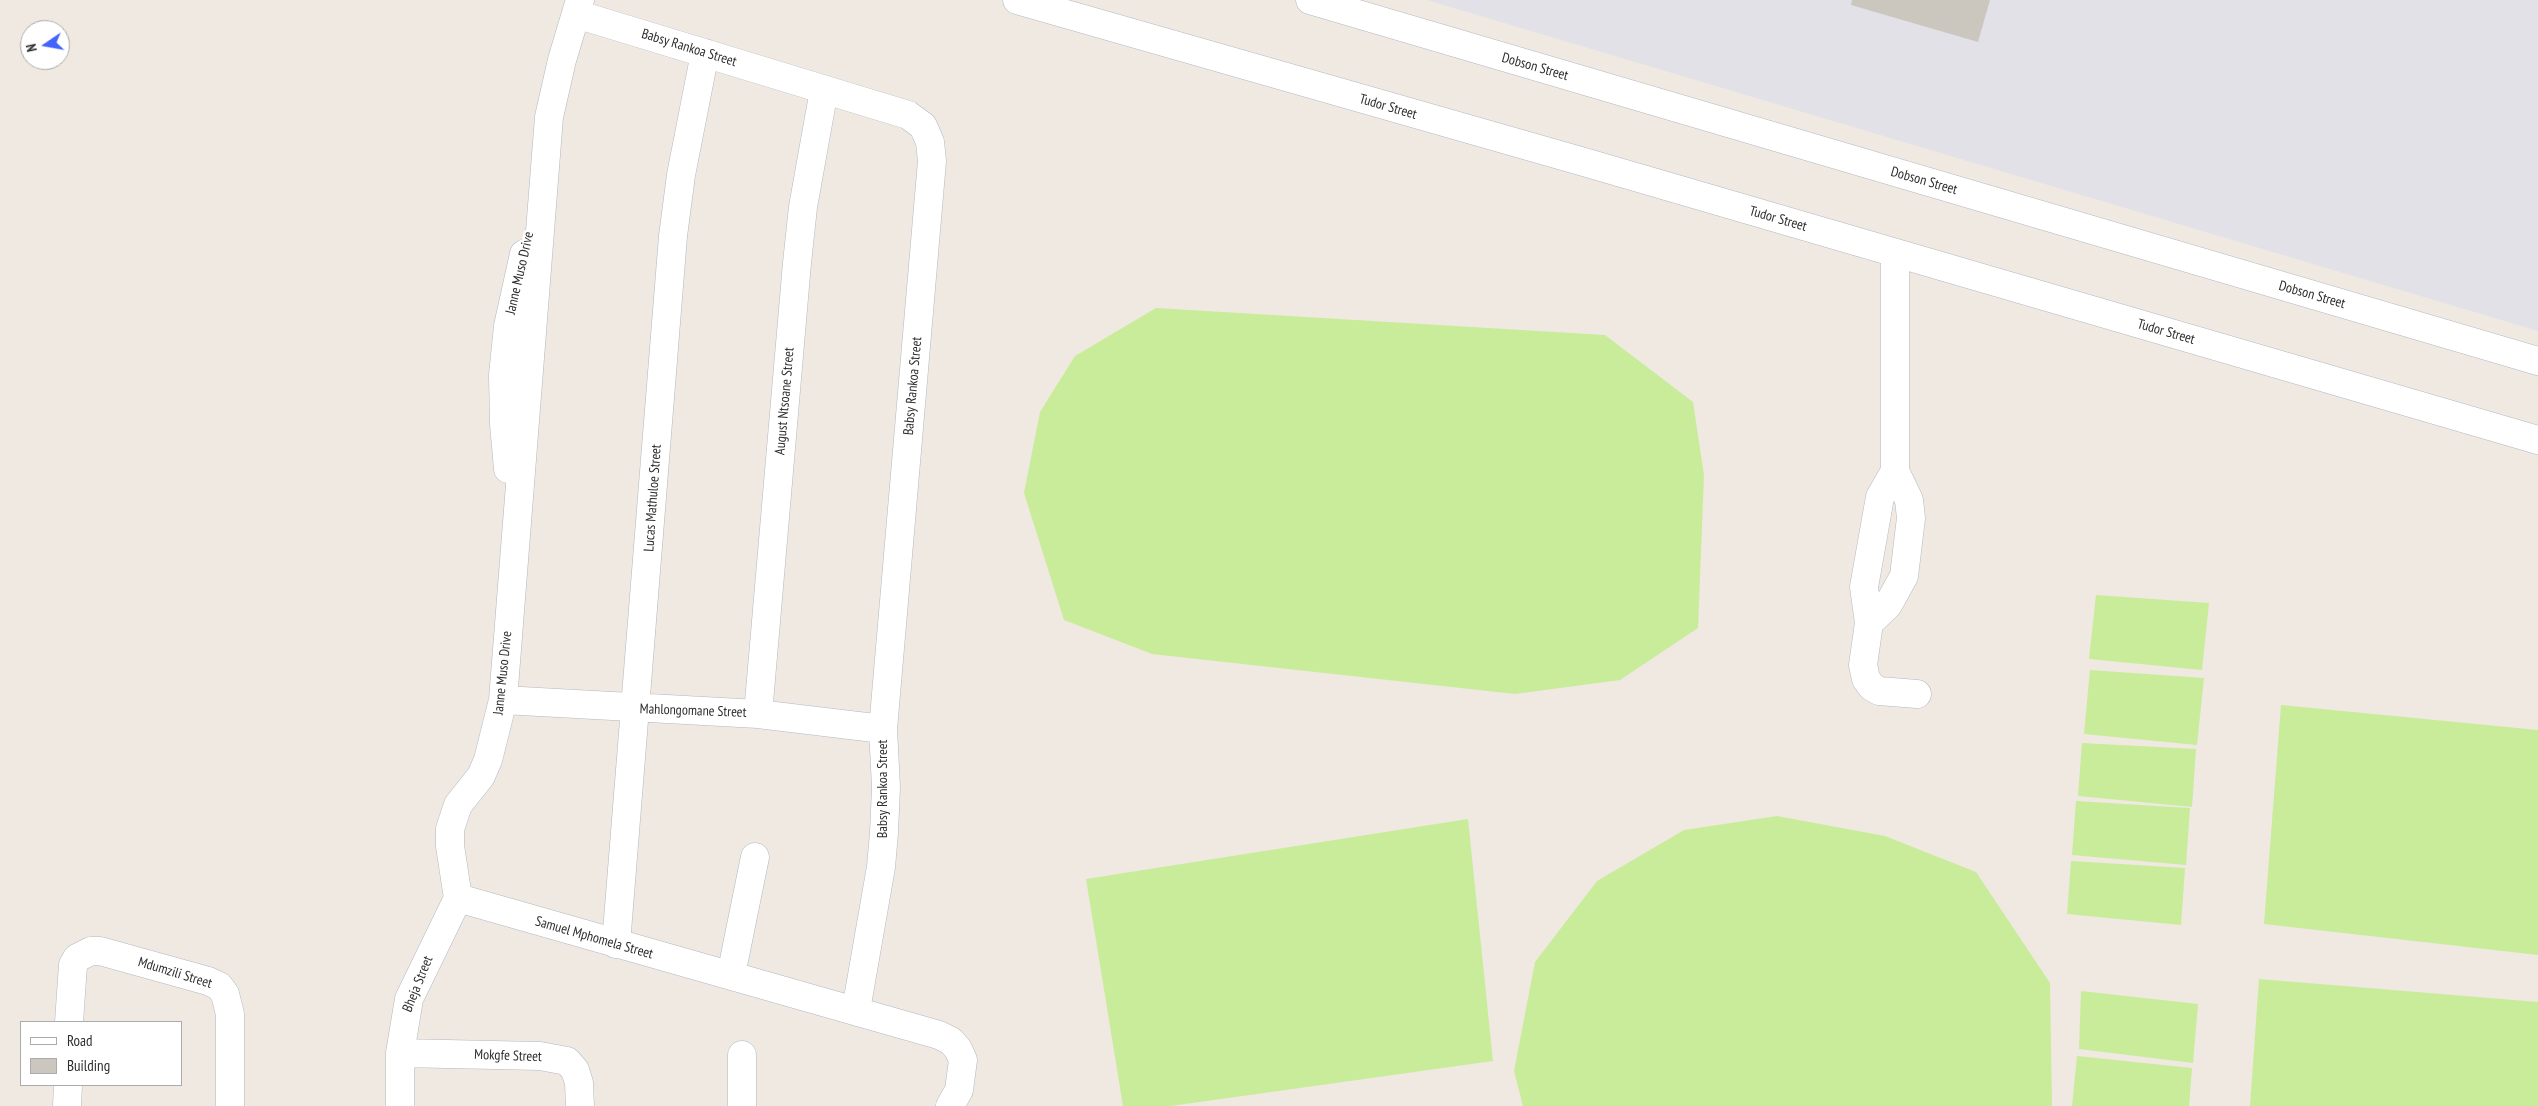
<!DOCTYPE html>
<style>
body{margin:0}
#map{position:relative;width:2538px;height:1106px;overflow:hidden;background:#efe9e1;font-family:"PT Sans Narrow",sans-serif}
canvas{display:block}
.legend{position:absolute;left:20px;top:1021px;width:162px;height:65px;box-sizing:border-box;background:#fff;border:1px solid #ababab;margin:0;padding:6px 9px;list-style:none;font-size:15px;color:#2e2e2e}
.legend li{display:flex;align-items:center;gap:10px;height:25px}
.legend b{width:25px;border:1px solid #ababab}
.north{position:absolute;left:20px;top:20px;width:50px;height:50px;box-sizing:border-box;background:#fff;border:1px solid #ababab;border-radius:50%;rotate:258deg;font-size:14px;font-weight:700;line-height:20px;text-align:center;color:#2e2e2e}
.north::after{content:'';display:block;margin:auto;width:18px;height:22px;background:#4264fb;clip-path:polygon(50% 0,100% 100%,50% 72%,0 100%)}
</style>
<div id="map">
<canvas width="2538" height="1106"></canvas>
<ul class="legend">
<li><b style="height:6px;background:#fff"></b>Road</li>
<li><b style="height:14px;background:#cbc7bf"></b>Building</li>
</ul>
<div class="north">N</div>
</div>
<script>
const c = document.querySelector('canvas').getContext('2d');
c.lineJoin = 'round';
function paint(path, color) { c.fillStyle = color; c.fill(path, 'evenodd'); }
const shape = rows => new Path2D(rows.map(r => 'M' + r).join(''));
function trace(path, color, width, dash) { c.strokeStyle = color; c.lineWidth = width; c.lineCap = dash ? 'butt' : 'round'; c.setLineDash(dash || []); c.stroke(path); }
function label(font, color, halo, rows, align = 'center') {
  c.font = font + ' "PT Sans Narrow",sans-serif'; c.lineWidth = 5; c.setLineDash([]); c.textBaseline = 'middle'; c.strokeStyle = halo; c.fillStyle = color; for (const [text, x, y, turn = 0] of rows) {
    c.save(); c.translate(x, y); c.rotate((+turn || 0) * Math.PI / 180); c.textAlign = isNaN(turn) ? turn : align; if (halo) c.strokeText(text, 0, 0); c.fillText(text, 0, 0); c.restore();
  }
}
paint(shape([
 [1427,0,2538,0,2538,331]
]), '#e3e1e8');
paint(shape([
 [1156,308,1605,335,1693,402,1704,475,1698,628,1620,680,1515,694,1152,654,1064,620,1024,493,1040,412,1075,356],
 [2096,595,2209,603,2202,670,2089,659],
 [2090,670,2204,678,2197,745,2084,734],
 [2281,705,2538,730,2538,955,2264,924],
 [2082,743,2196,749,2192,807,2078,796],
 [2076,801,2190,808,2186,865,2072,855],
 [1777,816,1885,836,1976,872,2050,983,2052,1106,1523,1106,1514,1071,1535,962,1597,881,1684,830],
 [1468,819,1493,1061,1171,1106,1123,1106,1086,879],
 [2071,861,2185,868,2181,925,2067,914],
 [2259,979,2538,1002,2538,1106,2250,1106],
 [2081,991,2198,1004,2193,1063,2079,1049],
 [2077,1056,2192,1068,2189,1106,2072,1106]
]), '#c9ec9a');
paint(shape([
 [1852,0,1990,0,1978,42,1851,5]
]), '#cbc7bf');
const minor = shape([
 [1017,0,1584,162,2538,440],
 [1310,0,2538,361],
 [576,14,908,115,923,126,930,142,932,161,883,729,886,787,884,833,881,867,856,1010],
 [508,469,504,424,503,375,508,326,524,254],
 [1895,471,1880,497,1864,587,1869,623,1863,665,1866,679,1872,687,1879,691,1917,694],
 [1869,623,1888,605,1904,576,1911,518,1909,500,1895,471,1895,253],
 [503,700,758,714,883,729],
 [758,714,797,263,803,207,824,90],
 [458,898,450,846,450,829,458,805,481,776,488,760,503,700,549,117,562,60,580,0],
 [458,898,939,1035,951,1041,958,1049,963,1060,959,1090,950,1106],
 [616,944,673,236,681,175,705,53],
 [731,975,755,857],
 [69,1022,73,965,77,958,91,951,100,951,208,981,219,986,225,994,230,1014,230,1106],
 [400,1053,540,1056,567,1061,575,1070,579,1083,580,1106],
 [742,1055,742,1106],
 [67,1106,68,1085],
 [400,1106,400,1053,409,999,458,898]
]);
trace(minor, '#b4b7c1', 29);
trace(minor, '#fff', 28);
label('14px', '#2e2e2e', '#fff', [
 ["Babsy Rankoa Street",689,48,17],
 ["Dobson Street",1535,67,16],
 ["Tudor Street",1388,107,16],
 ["Dobson Street",1924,181,16],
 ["Tudor Street",1778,219,16],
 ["Janne Muso Drive",520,273,-77],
 ["Dobson Street",2312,295,16],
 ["Tudor Street",2166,332,16],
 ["Babsy Rankoa Street",913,386,-85],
 ["August Ntsoane Street",785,401,-85],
 ["Lucas Mathuloe Street",653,498,-86],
 ["Janne Muso Drive",503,673,-84],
 ["Mahlongomane Street",693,711,2],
 ["Babsy Rankoa Street",883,789,-90],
 ["Samuel Mphomela Street",594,938,16],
 ["Mdumzili Street",175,973,17],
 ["Bheja Street",418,984,-68],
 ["Mokgfe Street",508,1056,2]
]);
</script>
